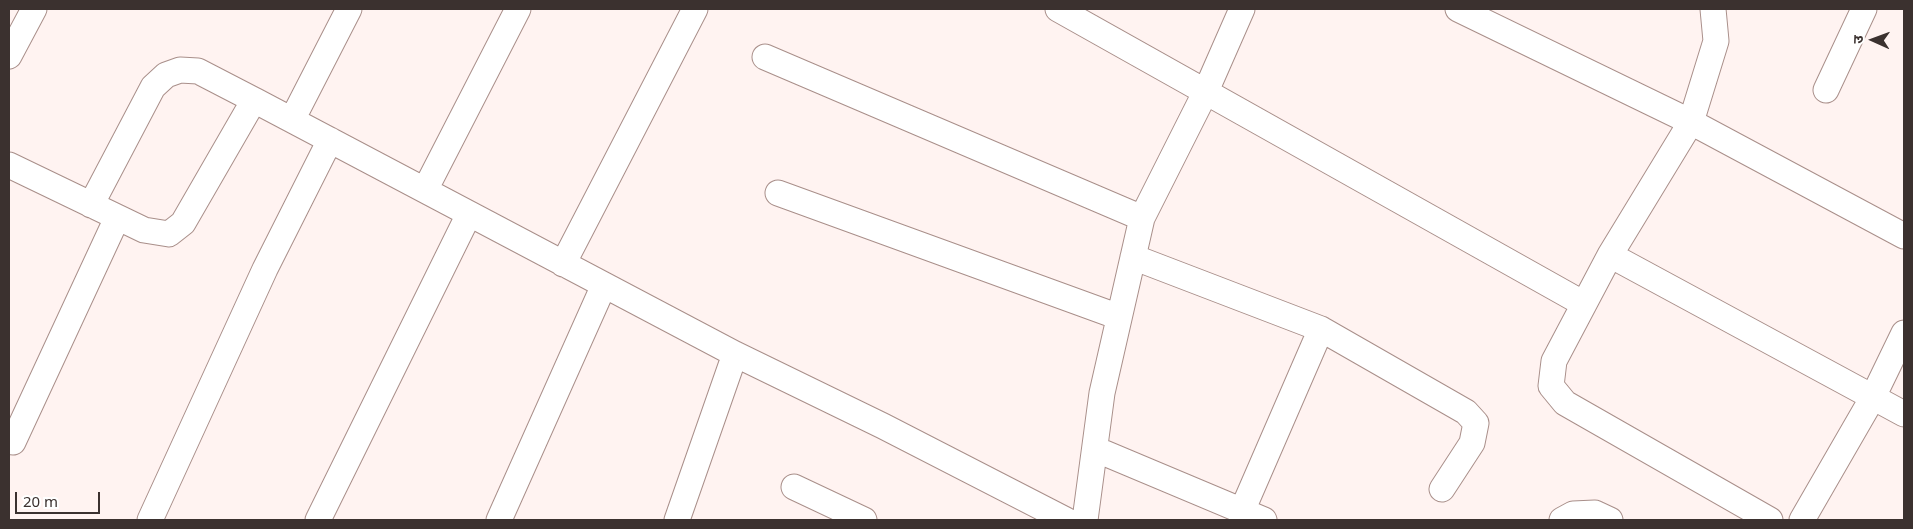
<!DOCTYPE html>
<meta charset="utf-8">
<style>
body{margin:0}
#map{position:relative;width:1913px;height:529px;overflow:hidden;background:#fff3f1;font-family:"Noto Sans","Noto Sans Devanagari",sans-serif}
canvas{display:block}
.frame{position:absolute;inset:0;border:10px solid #3b312f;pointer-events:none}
.north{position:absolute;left:1848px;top:15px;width:50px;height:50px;-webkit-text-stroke:4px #fff;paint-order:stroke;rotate:272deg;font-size:14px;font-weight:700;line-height:20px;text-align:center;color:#3b312f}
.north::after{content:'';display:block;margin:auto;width:18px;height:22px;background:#3b312f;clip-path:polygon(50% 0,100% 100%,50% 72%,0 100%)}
.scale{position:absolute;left:15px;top:492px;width:85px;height:22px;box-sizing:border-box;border:2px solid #3b312f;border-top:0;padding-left:6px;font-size:15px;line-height:18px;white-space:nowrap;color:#3b312f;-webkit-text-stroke:4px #fff;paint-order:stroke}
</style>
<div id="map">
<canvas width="1913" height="529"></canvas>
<div class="frame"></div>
<div class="north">उ</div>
<div class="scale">20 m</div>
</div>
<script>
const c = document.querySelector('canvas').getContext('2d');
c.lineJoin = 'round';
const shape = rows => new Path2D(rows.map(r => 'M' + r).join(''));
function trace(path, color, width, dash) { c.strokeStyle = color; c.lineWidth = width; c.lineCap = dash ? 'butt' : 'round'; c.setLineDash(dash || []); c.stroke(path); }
const minor = shape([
 [1058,9,1584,304],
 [1458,9,1691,122,1904,236],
 [1713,9,1716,41,1691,122,1610,255,1554,361,1551,386,1565,403,1770,520],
 [9,56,34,9],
 [765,57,1142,218],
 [1826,90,1864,9],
 [292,120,349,9],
 [9,165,144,230,169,234,183,223,254,100,735,354,883,426,1066,520],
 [425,190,518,9],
 [778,193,1119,317],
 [91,205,153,87,166,75,180,70,198,71,254,100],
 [1610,255,1904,414],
 [1133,257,1321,329,1466,412,1476,423,1472,443,1442,489],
 [563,264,695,9],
 [13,442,117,218],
 [1095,449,1264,520],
 [794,487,864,520],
 [1242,511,1321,329],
 [150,520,265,269,330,140],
 [318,520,469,214],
 [499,520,604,285],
 [677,520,735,354],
 [1085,520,1102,393,1142,218,1206,91,1242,9],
 [1562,520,1573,514,1595,513,1610,520],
 [1802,520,1873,397,1904,333]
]);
trace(minor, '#a98f8a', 27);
trace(minor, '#fff', 25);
</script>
